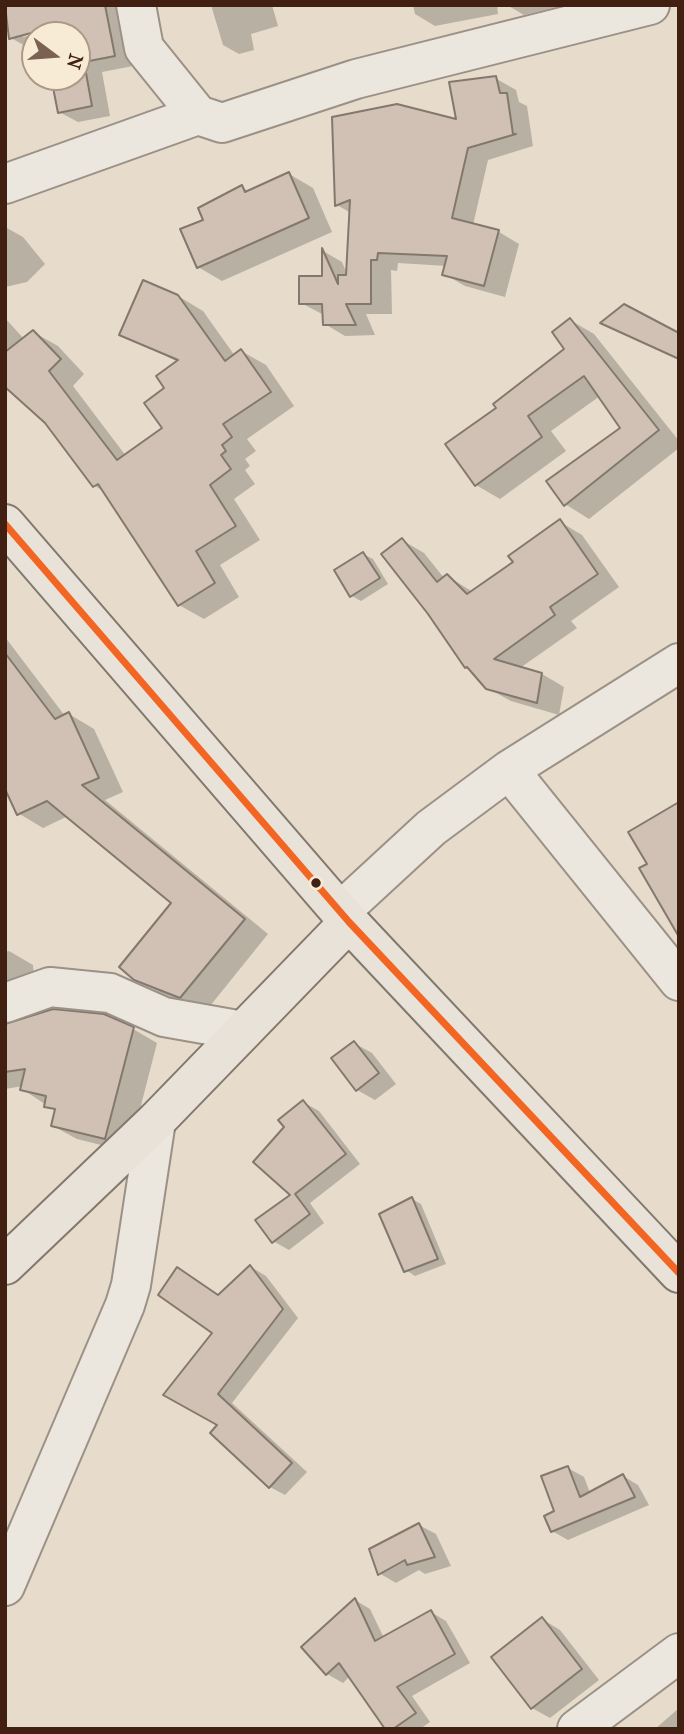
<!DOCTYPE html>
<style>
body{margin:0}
#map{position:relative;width:684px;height:1734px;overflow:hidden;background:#e7dccb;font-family:"IM FELL French Canon",serif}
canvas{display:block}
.frame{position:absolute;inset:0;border:7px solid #411f11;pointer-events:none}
.north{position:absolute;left:21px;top:21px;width:70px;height:70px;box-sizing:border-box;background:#f7ebd6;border:2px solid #ae9987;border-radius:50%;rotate:106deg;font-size:19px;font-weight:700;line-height:28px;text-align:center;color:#411f11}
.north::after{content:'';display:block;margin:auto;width:24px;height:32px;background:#7b6152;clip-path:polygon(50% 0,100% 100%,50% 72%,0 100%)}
</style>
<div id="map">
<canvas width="684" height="1734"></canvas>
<div class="frame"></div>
<div class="north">N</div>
</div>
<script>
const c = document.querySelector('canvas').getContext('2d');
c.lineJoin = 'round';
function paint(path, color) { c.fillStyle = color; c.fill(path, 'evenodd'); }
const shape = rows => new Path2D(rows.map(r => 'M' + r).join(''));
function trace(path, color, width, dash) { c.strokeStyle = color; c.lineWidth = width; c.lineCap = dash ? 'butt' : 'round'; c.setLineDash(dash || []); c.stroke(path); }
paint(shape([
 [5,5,129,5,125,25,133,66,102,72,110,116,78,122,59,112,53,77,77,77,77,35,35,35,35,47,29,48,11,38],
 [50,26,51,30,23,37,23,34],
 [211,5,272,5,278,26,251,34,254,50,239,54,223,45],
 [413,5,497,5,498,14,435,26,415,14],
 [507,5,564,5,524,15],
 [495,78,516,90,519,102,527,106,533,146,488,160,473,225,499,232,519,244,505,297,465,286,444,274,447,266,398,263,397,271,391,270,392,314,366,314,375,335,345,336,325,324,324,315,301,303,324,277,323,251,342,262,347,274,351,213,337,205,459,122],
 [289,174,313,188,332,232,222,281,198,267,205,220,242,187,250,192],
 [5,227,23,237,45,264,27,282,5,287],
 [178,296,203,311,235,356,241,351,266,365,294,406,247,439,256,451,245,459,250,466,245,470,255,484,234,499,260,540,220,565,239,597,204,619,179,605,105,492,95,486,46,422,5,385,5,318,24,339,33,332,58,346,84,374,73,386,126,456,164,429,167,388,178,362,122,334],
 [570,320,594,334,679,441,679,448,589,519,565,504,623,428,600,396,551,431,566,451,500,499,476,485,498,408,567,350],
 [560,522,582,535,619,587,571,621,577,628,520,668,542,674,564,687,559,715,511,701,487,688,466,667,402,540,424,553,444,578,447,576,473,592,515,563],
 [363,554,373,559,388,584,361,601,352,596],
 [5,637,65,716,69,714,94,729,123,792,105,800,268,934,206,1011,161,993,135,978,174,903,68,816,43,828,18,813,5,738],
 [9,951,33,965,35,991,7,1013,8,1026,133,1029,157,1043,129,1152,77,1139,53,1126,57,1112,22,1089,23,1086,5,1089,5,952],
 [354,1043,372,1053,396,1084,375,1100,357,1090],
 [303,1102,319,1111,360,1164,310,1203,324,1223,289,1250,273,1241,292,1195,286,1127],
 [412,1199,421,1204,446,1264,415,1276,406,1270],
 [251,1267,266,1276,298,1318,232,1403,307,1472,285,1495,270,1487,220,1425,215,1332,220,1296],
 [568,1468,584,1477,590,1493,623,1476,638,1485,649,1505,568,1540,552,1531],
 [419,1525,436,1534,451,1566,425,1574,419,1570,396,1583,379,1573],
 [355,1600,370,1609,384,1638,431,1612,446,1621,470,1663,412,1696,430,1722,420,1729,387,1729,350,1676,343,1683,327,1674],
 [542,1619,560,1630,599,1680,550,1718,532,1708],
 [679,1708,679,1729,655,1729]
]), '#0003');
const building = shape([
 [5,5,105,5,115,56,84,62,92,106,58,113,51,77,77,77,77,35,43,35,42,30,9,39,5,5],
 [496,76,500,93,507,93,513,134,516,134,468,148,452,218,499,230,484,286,442,275,447,256,378,253,377,260,371,260,371,304,346,304,356,325,323,325,322,304,299,304,299,276,322,276,322,248,338,284,338,275,346,275,350,200,335,206,332,117,397,104,456,119,449,82,496,76],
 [289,172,309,218,197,268,180,229,203,220,198,208,242,185,245,192,289,172],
 [143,280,178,295,225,361,241,349,271,392,223,424,232,437,222,445,226,451,221,455,231,469,210,485,236,526,196,551,215,583,178,606,98,484,93,487,45,423,5,387,5,352,33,330,61,359,49,371,117,460,162,428,144,403,164,388,156,376,178,360,119,335,143,280],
 [624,304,679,333,679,359,600,323,624,304],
 [570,318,659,430,564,506,546,481,620,428,584,376,528,416,542,437,475,486,445,444,496,408,493,404,564,349,552,332,570,318],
 [560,519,598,574,550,607,555,615,494,659,542,673,537,703,486,689,467,667,465,668,428,614,381,554,402,538,437,582,447,574,467,594,513,562,508,556,560,519],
 [363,552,380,578,350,597,334,570,363,552],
 [5,653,55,719,69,712,99,778,82,785,245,919,180,998,134,980,119,967,171,903,47,801,17,815,5,789,5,653],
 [679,802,679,937,639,868,647,864,628,832,679,802],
 [53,1009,104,1014,134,1027,105,1139,51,1126,55,1109,44,1107,46,1096,20,1090,25,1069,5,1072,5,1024,53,1009],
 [354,1041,379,1073,356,1091,331,1058,354,1041],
 [303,1100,346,1154,295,1194,310,1214,272,1243,255,1220,290,1195,253,1162,284,1127,278,1120,303,1100],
 [412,1197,438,1259,404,1272,379,1214,412,1197],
 [250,1265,283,1309,218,1394,292,1463,269,1488,210,1433,217,1425,163,1395,212,1333,158,1295,177,1267,218,1295,250,1265],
 [568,1466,580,1497,623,1474,635,1497,551,1532,544,1516,554,1511,541,1476,568,1466],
 [419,1523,435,1557,407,1565,405,1560,378,1575,369,1549,419,1523],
 [355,1598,375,1641,431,1610,455,1654,397,1687,416,1713,393,1729,385,1729,339,1663,326,1675,301,1647,355,1598],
 [542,1617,582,1669,531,1709,491,1657,542,1617]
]);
paint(building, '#d0c1b4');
trace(building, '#83786e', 2);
const minor = shape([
 [136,5,144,48,198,115,222,123,356,79,650,5],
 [5,184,198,115],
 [509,770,679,981],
 [341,911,431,828,509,770,679,663],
 [5,1003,50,987,110,993,164,1017,243,1031],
 [5,1586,125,1305,131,1285,156,1121],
 [577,1729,679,1653]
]);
const major = shape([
 [5,524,349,922,679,1273],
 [5,1265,156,1121,349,922]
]);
trace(minor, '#9b9186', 42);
trace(major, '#83786e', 42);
trace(minor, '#ebe6de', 38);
trace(major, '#e8e2d8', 38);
trace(shape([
 [5,524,349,922,679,1273]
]), '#f26522', 7);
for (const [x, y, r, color] of [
 [316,883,6,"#411f11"]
]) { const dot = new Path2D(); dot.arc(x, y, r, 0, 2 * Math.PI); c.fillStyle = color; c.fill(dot); trace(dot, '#f7ebd6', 2.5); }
</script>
